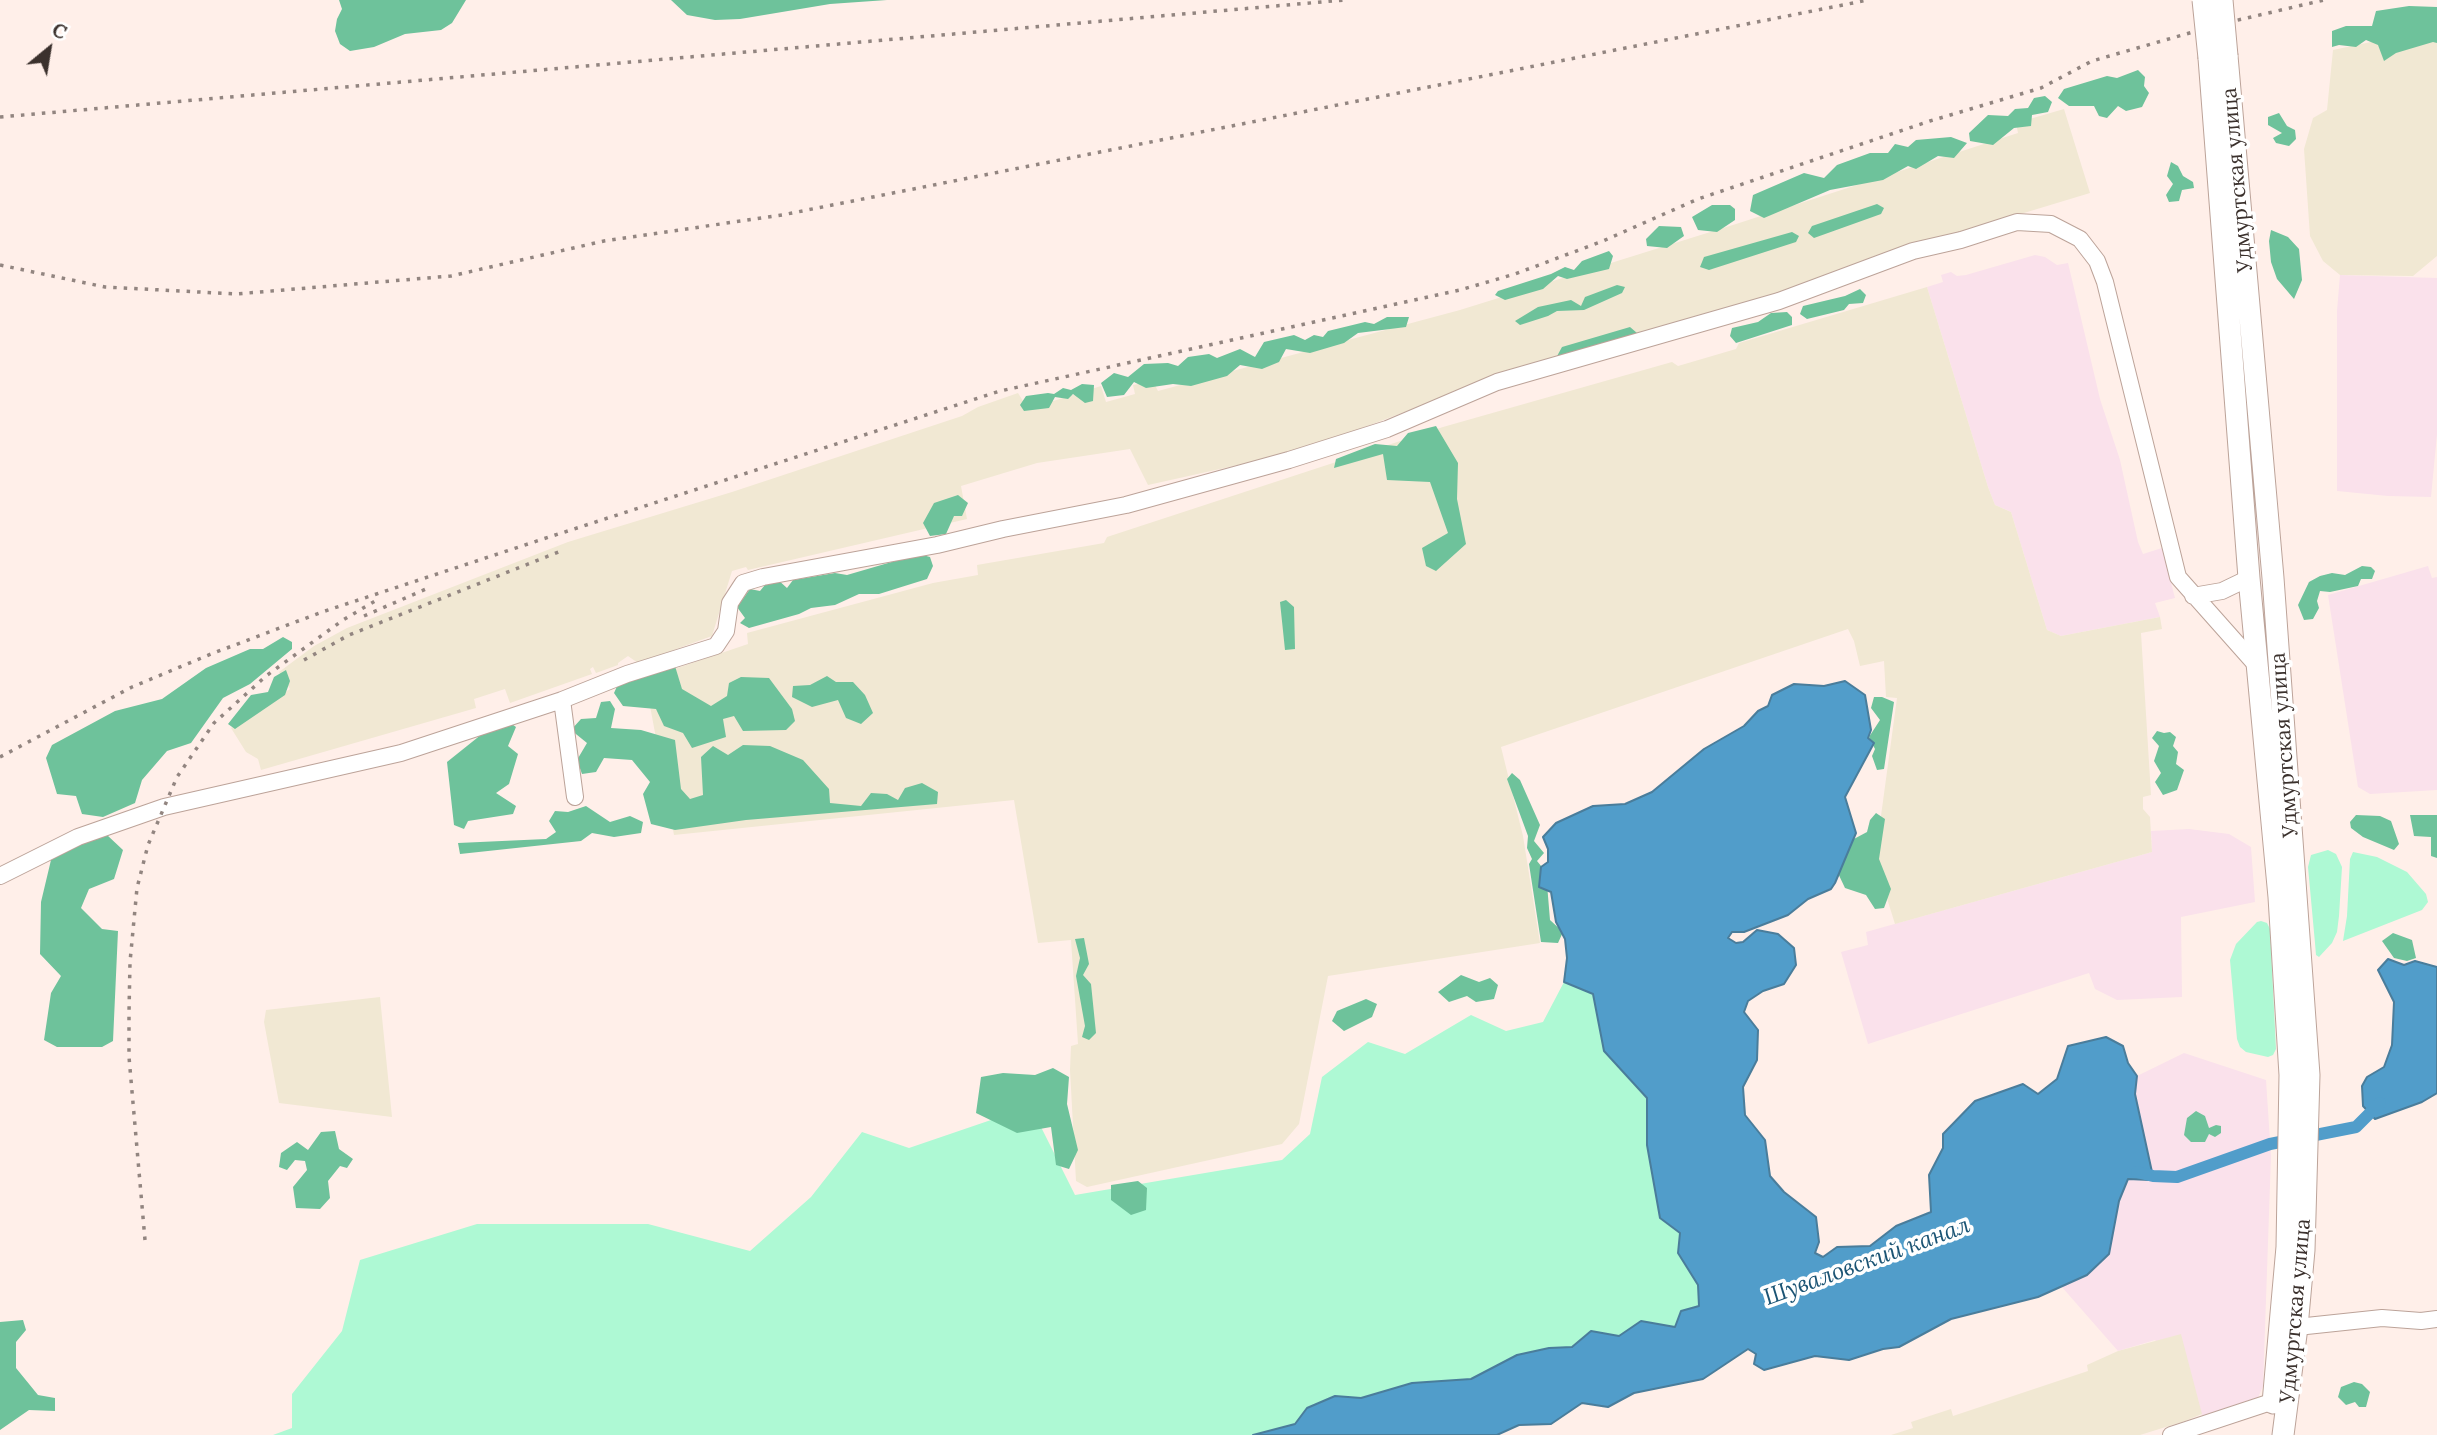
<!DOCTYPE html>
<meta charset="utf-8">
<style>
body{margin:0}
#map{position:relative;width:2437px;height:1435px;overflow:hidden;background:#ffefe9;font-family:Lora,serif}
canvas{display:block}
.north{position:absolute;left:14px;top:14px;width:70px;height:70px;-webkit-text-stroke:5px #fff;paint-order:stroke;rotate:30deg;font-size:19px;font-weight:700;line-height:28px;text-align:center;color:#3b312d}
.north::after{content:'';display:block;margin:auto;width:24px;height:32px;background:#3b312d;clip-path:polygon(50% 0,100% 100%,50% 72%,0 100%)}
</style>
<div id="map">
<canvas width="2437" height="1435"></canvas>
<div class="north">С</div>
</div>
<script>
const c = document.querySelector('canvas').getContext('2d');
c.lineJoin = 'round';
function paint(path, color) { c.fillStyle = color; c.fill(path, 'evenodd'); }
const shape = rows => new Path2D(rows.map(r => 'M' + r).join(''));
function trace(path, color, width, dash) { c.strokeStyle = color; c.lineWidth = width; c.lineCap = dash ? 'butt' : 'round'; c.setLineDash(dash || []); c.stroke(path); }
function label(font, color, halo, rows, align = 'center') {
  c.font = font + ' Lora,serif'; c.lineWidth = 7; c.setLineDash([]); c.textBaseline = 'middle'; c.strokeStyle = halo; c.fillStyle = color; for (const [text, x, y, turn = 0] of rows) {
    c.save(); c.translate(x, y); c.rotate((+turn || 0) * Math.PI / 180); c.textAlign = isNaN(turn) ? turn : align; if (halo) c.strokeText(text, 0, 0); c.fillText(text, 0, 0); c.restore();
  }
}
paint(shape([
 [2035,255,2045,257,2057,265,2068,263,2100,399,2120,460,2138,542,2143,554,2162,548,2175,598,2155,603,2160,617,2061,636,2047,630,2011,512,1995,505,1988,487,1927,287,1943,282,1941,275,1951,272,1957,276,1966,275],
 [2340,275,2437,278,2437,434,2431,497,2388,496,2337,491,2337,311],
 [2428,566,2432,578,2437,577,2437,790,2370,794,2358,787,2328,595],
 [2189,829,2229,834,2251,847,2255,902,2181,917,2182,997,2117,1000,2095,989,2089,973,1868,1044,1841,952,1868,945,1866,932,2152,852,2151,831],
 [2184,1053,2266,1080,2271,1156,2263,1386,2257,1400,2205,1420,2155,1340,2118,1351,2061,1286,2087,1275,2109,1254,2119,1201,2128,1178,2152,1172,2135,1094,2137,1076]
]), '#fae1eb');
paint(shape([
 [2437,28,2437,256,2413,276,2340,275,2323,261,2310,236,2304,149,2313,118,2327,110,2333,50],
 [2064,109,2090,193,1915,246,1799,290,1511,372,1301,451,1148,485,1130,449,1037,463,961,486,967,519,748,570,746,567,732,571,712,636,638,663,628,656,618,663,618,665,596,673,593,667,590,669,592,674,510,703,505,689,474,699,476,708,261,770,258,759,246,752,231,728,290,689,279,672,314,646,347,628,568,542,732,492,962,416,978,407,1018,393,1028,409,1101,386,1106,402,1135,394,1133,385,1153,381,1158,391,1460,310,1736,224,2018,133,2016,123],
 [1927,287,1988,487,1995,505,2011,512,2047,630,2061,636,2160,617,2162,629,2141,633,2151,795,2143,797,2143,809,2150,817,2152,852,1895,924,1875,860,1897,698,1886,697,1884,661,1860,666,1854,641,1848,629,1501,747,1523,836,1540,943,1328,976,1299,1124,1282,1144,1087,1187,1076,1181,1070,1070,1071,1046,1078,1044,1071,940,1038,943,1014,800,674,835,645,679,748,644,747,633,933,583,978,575,977,565,1104,543,1107,537,1443,427,1672,362,1678,366,1736,349,1739,343],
 [380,997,392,1117,279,1103,264,1022,266,1010],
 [2181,1334,2202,1414,2185,1421,2140,1435,1891,1435,1913,1428,1911,1422,1951,1409,1953,1416,2088,1371,2087,1365,2118,1351]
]), '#f1e8d3');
paint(shape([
 [2328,850,2336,854,2342,867,2339,916,2337,932,2332,943,2319,957,2316,955,2315,943,2308,867,2311,855],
 [2353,852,2377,857,2407,872,2426,894,2428,902,2422,910,2343,941,2347,916,2350,859],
 [2261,921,2267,923,2270,929,2276,1049,2273,1055,2268,1057,2246,1052,2240,1047,2237,1039,2230,960,2236,944,2257,922],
 [1564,982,1593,994,1604,1051,1647,1098,1647,1145,1680,1233,1678,1253,1698,1285,1699,1306,1676,1328,1641,1321,1619,1336,1591,1331,1572,1347,1549,1348,1517,1355,1471,1379,1412,1383,1361,1398,1335,1396,1307,1408,1295,1424,1253,1435,273,1435,292,1428,292,1394,342,1331,360,1260,477,1224,648,1224,750,1251,811,1197,862,1132,909,1148,991,1120,1035,1115,1075,1195,1282,1160,1310,1134,1322,1077,1368,1042,1405,1054,1471,1015,1506,1031,1543,1022]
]), '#aef9d4');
paint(shape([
 [339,0,466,0,452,23,441,30,405,34,374,47,350,51,340,44,335,31,337,19,342,9],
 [671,0,887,0,830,4,740,19,715,20,687,15],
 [2409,6,2437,7,2437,43,2433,42,2396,53,2384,61,2378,45,2366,40,2356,47,2339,45,2332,47,2332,31,2346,26,2372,26,2376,11],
 [2138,70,2145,77,2144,86,2149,93,2142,107,2126,111,2118,106,2107,118,2099,116,2094,106,2069,106,2058,98,2064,89,2107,76,2117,78],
 [2045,96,2052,102,2048,112,2032,115,2031,126,2014,128,1993,145,1970,141,1969,133,1988,115,2008,116,2015,109,2028,108,2034,98],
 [2279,113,2287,126,2295,130,2296,139,2289,146,2276,143,2273,138,2282,133,2268,125,2268,117],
 [1951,137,1967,143,1954,158,1938,156,1916,169,1908,166,1883,180,1830,190,1764,218,1750,211,1753,195,1804,173,1824,178,1837,165,1870,153,1888,153,1895,144,1908,147,1916,140],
 [2171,162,2178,166,2183,176,2193,182,2194,188,2182,190,2179,201,2169,202,2166,195,2173,184,2167,176],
 [1877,204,1884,208,1881,214,1814,238,1808,233,1812,226],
 [1712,205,1730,205,1735,209,1735,220,1717,232,1698,230,1692,217],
 [1659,226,1681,227,1684,236,1667,248,1647,246,1646,239],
 [2271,230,2288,237,2299,249,2302,280,2294,299,2277,279,2271,262,2269,241],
 [1792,232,1799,236,1796,242,1709,270,1700,267,1704,257],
 [1609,251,1613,256,1609,269,1567,279,1558,276,1543,289,1505,300,1495,295,1498,291,1551,274,1565,267,1574,270,1582,261],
 [1617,285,1625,287,1622,293,1584,310,1557,311,1548,316,1520,325,1515,321,1538,307,1571,300,1581,306,1585,297],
 [1860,289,1866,295,1863,303,1849,304,1844,310,1807,319,1800,314,1803,306,1845,296],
 [1787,312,1792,317,1792,325,1736,343,1730,336,1732,328,1758,322,1771,313],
 [1387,317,1409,317,1406,327,1358,333,1344,343,1310,353,1286,349,1279,362,1262,369,1240,365,1227,376,1191,386,1173,384,1146,388,1134,382,1124,395,1107,397,1101,383,1114,373,1128,377,1144,364,1168,363,1178,366,1188,357,1209,354,1217,358,1240,349,1255,357,1264,342,1294,335,1305,340,1314,335,1323,337,1328,331,1365,322,1374,324],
 [1630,327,1637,333,1632,337,1556,358,1562,347],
 [1082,384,1094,385,1093,401,1085,403,1073,394,1068,399,1055,397,1049,408,1024,411,1020,405,1026,396,1048,393,1054,394,1063,388,1071,390],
 [1436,426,1458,463,1457,499,1466,544,1436,571,1426,566,1422,548,1448,533,1430,482,1387,480,1383,454,1334,468,1336,459,1375,444,1397,446,1408,433],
 [958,495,968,503,962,516,954,516,946,534,930,536,923,523,934,503],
 [919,554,930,557,933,566,927,579,879,594,859,594,835,605,811,608,799,614,749,628,740,623,745,618,737,607,750,589,760,591,769,580,777,579,787,588,793,580,835,573,847,575],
 [2362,566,2371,567,2375,571,2372,579,2361,579,2358,586,2330,592,2320,591,2317,601,2319,608,2313,619,2304,620,2298,605,2309,582,2320,576,2332,573,2345,575],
 [1286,600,1294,607,1295,649,1285,650,1280,602],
 [283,637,292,642,292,649,250,684,223,698,191,743,167,751,142,780,135,803,103,817,82,814,76,796,57,794,46,758,52,745,115,711,162,699,206,668,250,649,263,649],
 [675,666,682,689,711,706,727,696,729,683,741,677,769,678,792,709,795,721,786,730,743,731,734,716,723,719,726,737,692,748,683,733,664,726,656,709,623,706,614,693,619,682],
 [286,670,290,681,285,695,235,729,228,724,251,695,268,692,274,677],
 [827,676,836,682,853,682,865,695,873,713,861,724,846,718,838,700,812,707,792,697,793,686,810,685],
 [1874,697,1882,697,1894,702,1884,769,1877,770,1872,756,1875,749,1869,737,1880,720,1871,708],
 [610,701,615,709,611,728,641,730,675,740,681,789,690,799,703,795,701,757,713,746,728,755,743,745,770,746,803,760,829,789,830,803,861,806,871,793,887,794,898,800,905,788,922,783,938,792,937,804,746,820,675,830,651,824,643,794,650,782,632,760,604,758,596,772,582,774,577,760,587,743,571,730,581,719,596,718,601,702],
 [509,722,516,727,508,746,518,754,509,784,496,793,516,806,513,814,468,821,464,829,454,825,447,762,482,734],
 [2157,731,2164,733,2170,732,2176,737,2173,746,2178,752,2176,764,2184,770,2177,790,2163,795,2155,782,2161,773,2154,761,2159,746,2152,738],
 [1512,773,1520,780,1540,825,1534,841,1544,853,1537,861,1546,872,1550,920,1563,932,1558,943,1541,942,1529,864,1532,859,1527,848,1528,836,1507,779],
 [586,806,610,822,630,816,643,822,641,833,614,837,592,833,581,841,460,854,458,843,546,839,556,832,549,821,555,811,568,812],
 [1876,813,1885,819,1879,859,1891,889,1884,908,1875,909,1866,895,1845,888,1836,869,1852,840,1867,832,1870,820],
 [2356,815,2380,816,2391,821,2399,844,2394,850,2363,837,2351,828,2350,822],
 [2410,815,2437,815,2437,858,2431,856,2431,837,2414,836],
 [107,835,123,850,114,879,89,889,81,908,102,929,118,931,113,1041,102,1047,57,1047,44,1040,51,993,61,976,40,954,41,902,51,860,86,839],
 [2393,933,2412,940,2416,958,2407,961,2394,958,2382,941],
 [1084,938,1089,964,1083,975,1091,984,1096,1033,1089,1040,1082,1037,1085,1026,1076,976,1080,958,1075,939],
 [1461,975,1479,982,1490,978,1498,985,1494,999,1476,1002,1467,996,1449,1002,1438,992],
 [1366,999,1377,1004,1372,1017,1344,1031,1332,1021,1337,1011],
 [1053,1068,1069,1077,1067,1104,1078,1150,1069,1169,1056,1165,1051,1127,1017,1133,976,1113,981,1077,1003,1073,1035,1075],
 [2196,1111,2205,1116,2209,1128,2216,1125,2221,1126,2221,1133,2215,1137,2209,1134,2205,1142,2191,1142,2184,1135,2187,1118],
 [335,1131,339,1149,353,1159,347,1168,340,1166,328,1181,330,1198,320,1209,296,1208,293,1187,307,1170,305,1161,295,1160,287,1170,279,1167,281,1153,297,1142,308,1150,321,1132],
 [1138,1181,1147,1188,1146,1210,1131,1215,1111,1200,1111,1185],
 [23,1320,26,1330,16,1342,16,1368,38,1395,55,1398,55,1411,29,1410,0,1430,0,1322],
 [2354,1382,2362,1384,2370,1392,2366,1407,2359,1407,2355,1402,2346,1405,2338,1397,2341,1387]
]), '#6ec29b');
const water = shape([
 [1845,681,1865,695,1871,730,1868,738,1874,743,1845,797,1856,833,1835,883,1831,889,1808,899,1788,915,1744,932,1732,932,1728,938,1736,943,1743,942,1757,930,1778,934,1794,948,1796,965,1784,984,1763,991,1748,1001,1744,1012,1758,1030,1757,1060,1743,1087,1745,1115,1765,1140,1770,1176,1784,1192,1816,1217,1819,1242,1815,1253,1823,1257,1837,1247,1870,1246,1896,1226,1931,1212,1929,1175,1943,1148,1943,1134,1975,1101,2023,1084,2038,1094,2057,1079,2068,1046,2106,1037,2123,1046,2128,1063,2137,1076,2135,1094,2152,1172,2150,1180,2128,1179,2119,1201,2109,1254,2087,1275,2038,1297,1951,1319,1899,1347,1883,1349,1849,1360,1815,1356,1764,1370,1754,1364,1756,1354,1748,1349,1703,1379,1634,1393,1608,1407,1582,1403,1551,1424,1519,1425,1497,1435,1253,1435,1295,1424,1307,1408,1335,1396,1361,1398,1412,1383,1471,1379,1517,1355,1549,1348,1572,1347,1591,1331,1619,1336,1641,1321,1675,1327,1681,1311,1699,1306,1698,1285,1678,1253,1680,1233,1660,1218,1647,1145,1647,1098,1604,1051,1593,994,1564,982,1567,958,1565,939,1556,922,1551,892,1539,887,1541,867,1548,862,1548,849,1543,837,1556,823,1593,806,1625,804,1652,792,1704,749,1744,726,1758,711,1768,706,1772,695,1794,684,1824,686,1845,681],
 [2388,959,2404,965,2415,961,2437,967,2437,1093,2422,1102,2375,1119,2363,1106,2362,1086,2367,1077,2384,1067,2392,1045,2394,1002,2378,970,2388,959]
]);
paint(water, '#519dca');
trace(water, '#4a7d9b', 2);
trace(shape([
 [2137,1172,2153,1176,2177,1177,2270,1144,2356,1127,2380,1103]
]), '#519dca', 12);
const minor = shape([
 [2193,596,2222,591,2249,578],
 [562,700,575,797],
 [0,876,78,837,164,807,401,753,562,700,627,674,716,646,726,631,730,603,743,583,763,577,937,545,1003,529,1126,505,1289,460,1387,429,1497,382,1779,301,1913,251,1961,240,2017,222,2051,224,2080,239,2097,261,2105,282,2178,577,2257,666],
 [2297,1327,2382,1318,2421,1321,2437,1319],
 [2171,1435,2274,1401]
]);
const major = shape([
 [2227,56,2273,578,2309,1075,2304,1250,2297,1327,2283,1435],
 [2209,58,2249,578,2279,897,2290,1075,2287,1247,2273,1403]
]);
trace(minor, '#bca399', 18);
trace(major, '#bca399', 23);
trace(minor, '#fff', 16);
trace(major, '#fff', 21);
trace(shape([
 [0,117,1344,0],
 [0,265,105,287,236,294,451,276,604,241,782,215,1868,0],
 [364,616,426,589],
 [304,660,349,635,561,551],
 [0,757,132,687,211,654,322,612,543,539,1000,391,1460,290,1515,274,1603,241,1698,199,1930,121,2041,88,2092,61,2221,24,2324,0],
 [145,1240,129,1057,129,1013,130,962,137,888,148,845,177,777,214,723,266,676,343,620,375,601]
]), '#928580', 3.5, [3.5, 7]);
const majorBridge = shape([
 [2203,0,2209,58],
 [2222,0,2227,56]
]);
trace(majorBridge, '#bca399', 23, []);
trace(majorBridge, '#fff', 21);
label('21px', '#3b312d', '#fff', [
 ["Удмуртская улица",2238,180,-95],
 ["Удмуртская улица",2285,745,-94],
 ["Удмуртская улица",2296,1311,-85]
]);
label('italic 23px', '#1b5474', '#fff', [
 ["Шуваловский канал",1867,1262,-20]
]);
</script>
